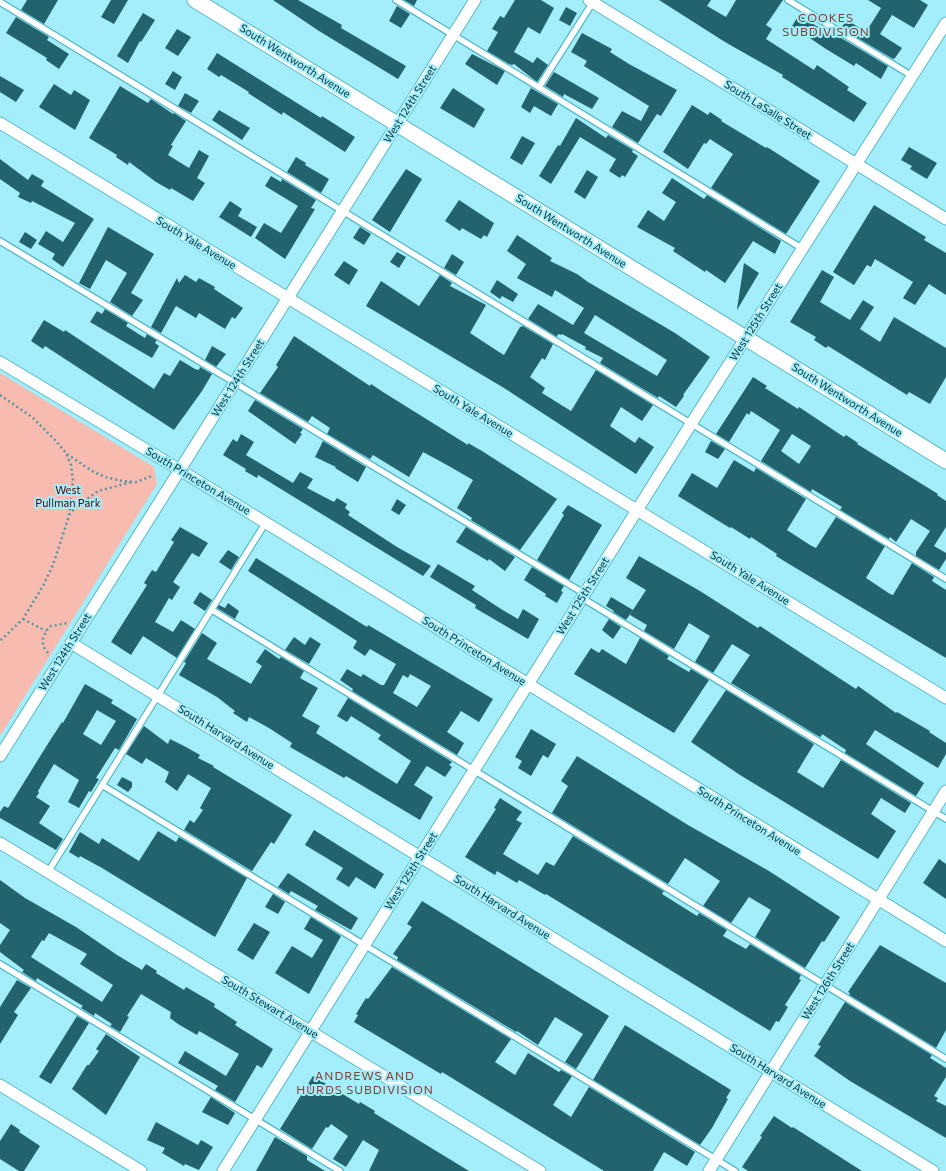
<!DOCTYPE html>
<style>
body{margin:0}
canvas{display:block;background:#a3eefa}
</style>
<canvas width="946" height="1171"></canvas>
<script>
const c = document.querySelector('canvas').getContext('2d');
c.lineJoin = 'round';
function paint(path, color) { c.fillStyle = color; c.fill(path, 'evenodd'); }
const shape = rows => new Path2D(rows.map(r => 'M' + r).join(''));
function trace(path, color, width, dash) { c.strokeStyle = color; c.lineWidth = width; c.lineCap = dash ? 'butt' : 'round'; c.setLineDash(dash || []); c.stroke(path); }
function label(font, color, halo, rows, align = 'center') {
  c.font = font + ' Commissioner,sans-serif'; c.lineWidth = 4; c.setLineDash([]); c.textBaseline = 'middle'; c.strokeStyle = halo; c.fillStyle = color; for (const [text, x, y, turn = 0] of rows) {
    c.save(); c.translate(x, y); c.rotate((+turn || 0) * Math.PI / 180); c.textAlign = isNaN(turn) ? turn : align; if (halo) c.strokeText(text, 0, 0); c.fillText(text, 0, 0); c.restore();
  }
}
paint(shape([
 [0,373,154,467,157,484,0,736]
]), '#f8bbb0');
paint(shape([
 [27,0,58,0,44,24,21,10],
 [111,0,128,0,114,24,101,17],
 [273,0,298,0,342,25,341,28,406,66,398,79,319,31],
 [404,0,417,0,414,6],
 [515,0,541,0,554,8,540,34,528,27,514,52,533,63,537,57,548,65,537,82,514,64,512,65,509,64,487,51,498,32,492,29,500,16,504,18],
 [659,0,711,0,707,6,726,17,736,0,783,0,766,25,772,29,766,39,814,70,817,65,849,87,847,90,867,103,854,122,782,77,783,75,725,42],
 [868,0,920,0,928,5,914,28,892,15,880,34,902,48,895,58,893,59,841,28,847,20,866,32,881,8],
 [397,6,410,14,401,28,389,21],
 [566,7,577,13,570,26,559,20],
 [143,13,155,20,141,42,140,41,128,63,117,56],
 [799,15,834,37,836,35,888,66,881,79,856,63,854,66,826,49,792,26],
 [16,17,49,37,47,40,69,54,59,69,46,60,47,58,6,33],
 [177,29,191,37,178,56,165,48],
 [582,33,612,49,610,52,629,64,677,90,661,116,657,114,638,143,612,127,622,111,641,121,649,106,584,66,587,61,571,52],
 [217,53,321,118,322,116,355,137,345,152,283,112,282,115,248,93,249,92,221,75,219,77,207,69],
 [472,54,505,71,497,85,465,64],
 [173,71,182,77,175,90,165,84],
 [554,72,599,98,592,109,564,94,563,97,545,86],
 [0,76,24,90,16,102,0,92],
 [54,84,71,95,74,90,90,100,75,130,39,107],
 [120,86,148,103,151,99,173,114,174,113,186,121,171,145,173,146,168,155,189,168,199,150,209,156,197,178,205,183,193,201,171,188,170,190,156,182,129,162,128,165,116,157,117,155,89,138],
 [453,88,485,109,474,128,440,108],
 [531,88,558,104,551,116,534,106,530,113,521,107],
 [185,93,199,101,191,113,178,106],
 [692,105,708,115,710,112,722,120,721,121,766,148,767,147,820,181,786,234,711,188,733,154,710,139,706,144,704,143,688,169,663,152],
 [219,110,250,128,242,140,212,120],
 [576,118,606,138,608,135,633,150,632,152,638,156,625,177,622,175,620,178,609,171,616,159,580,137,551,184,539,176,558,145,560,146],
 [522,136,535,143,522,165,510,158],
 [909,147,937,163,927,179,910,169,912,166,901,160],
 [296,157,306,163,305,165,329,179,321,193,287,172],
 [0,159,28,180,32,174,44,181,41,186,94,219,63,267,52,259,55,254,38,244,46,231,63,242,75,223,32,201,31,203,18,197,20,193,0,179],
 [406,169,422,179,390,232,372,220],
 [587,170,598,177,585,199,574,192],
 [271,176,281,182,282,179,316,200,311,208,315,209,285,259,255,238,264,223,281,233,298,206,265,186],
 [672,178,704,199,707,195,781,241,775,254,753,241,725,283,706,270,705,272,673,251,675,248,637,227,648,210,664,221,676,202,662,193],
 [459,200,494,223,487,237,484,235,481,239,462,228,460,231,445,221],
 [230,201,242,209,238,216,257,227,251,237,219,217],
 [874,205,926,237,924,240,946,253,946,295,929,284,915,305,903,298,913,282,875,259,871,267,867,265,854,285,833,272],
 [108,227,154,254,131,293,143,300,132,316,110,302,127,273,106,260,90,289,79,283],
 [360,227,371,234,364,245,353,238],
 [25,232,37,240,31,249,19,242],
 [517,235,552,258,550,261,577,274,588,282,675,333,710,357,683,395,684,396,676,407,659,396,658,398,600,363,603,358,585,349,586,347,562,334,561,335,558,334,557,337,528,319,538,304,573,325,584,308,555,290,552,297,517,278,526,264,507,251],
 [595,315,667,360,657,376,584,333],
 [397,252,406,257,399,268,390,262],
 [452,254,464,262,456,275,444,268],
 [344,261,358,270,349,285,334,275],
 [744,263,759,273,737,310,737,309],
 [822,270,834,277,820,302,850,320,863,300,874,307,860,329,880,342,894,317,946,348,946,377,930,404,909,392,907,395,828,346,826,348,814,340,816,337,790,322],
 [185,275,196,282,199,278,215,287,214,289,243,308,235,319,232,317,225,329,199,313,196,318,176,306,161,333,151,327,177,278,179,283],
 [440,275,452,283,450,286,486,305,470,333,499,352,504,355,520,327,523,326,553,344,545,360,542,358,530,377,545,388,542,393,571,411,596,370,653,405,642,421,621,407,610,426,635,443,639,437,654,447,636,474,504,388,366,306,381,281,419,306],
 [497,280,518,294,513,302,502,296,500,299,490,292],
 [105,309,128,323,126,326,145,338,147,334,157,340,155,343,159,346,152,358,90,322,97,311,102,314],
 [44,320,64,332,65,330,154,389,164,373,170,376,180,360,195,369,199,370,200,367,212,374,202,391,174,430,45,346,43,349,31,341],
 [294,336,370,386,371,384,383,392,468,445,468,443,482,451,557,499,520,550,471,520,472,518,457,508,473,480,447,465,423,452,409,477,373,455,370,459,327,434,330,428,312,416,308,422,260,393,278,367,276,365],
 [212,346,226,354,216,367,205,360],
 [753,377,767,386,765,388,798,409,799,407,844,437,846,435,858,443,857,444,938,494,937,495,946,501,946,527,934,546,946,553,946,559,939,570,916,556,916,552,930,531,911,519,896,542,890,537,889,539,840,510,842,507,812,489,811,492,761,461,780,430,751,411,749,415,747,413,729,442,716,434],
 [792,434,811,446,799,464,781,451],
 [255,400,303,429,300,433,302,434,295,444,248,411],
 [241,434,254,442,246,455,293,483,300,472,313,479,307,488,334,502,337,498,347,504,345,508,350,512,348,515,397,547,431,566,423,576,258,475,257,478,245,471,246,469,223,455,233,439,237,442],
 [323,441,366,467,358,482,335,468,336,467,315,457],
 [711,441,725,449,718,459,705,452],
 [734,460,754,472,756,468,806,499,787,530,810,545,816,548,836,517,885,546,866,578,890,594,893,595,912,563,934,577,932,581,946,590,946,658,789,564,776,556,777,554,751,537,750,539,731,527,730,528,678,496,692,473,717,488],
 [397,499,406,505,399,515,391,510],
 [568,505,602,525,569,580,537,560,564,515,562,513],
 [180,527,208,543,199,557,192,553,173,582,180,587,172,600,169,598,155,622,173,632,181,620,195,629,177,658,143,636,131,655,111,642,147,585,144,583,152,570,156,572,174,542,171,540],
 [466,527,515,557,505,571,489,559,488,561,456,542],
 [228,550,239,557,231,570,219,562],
 [639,556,700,591,758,628,760,626,839,678,856,689,858,686,896,713,897,712,930,731,929,732,946,743,946,754,938,768,875,730,866,744,924,783,916,796,845,753,846,750,822,734,821,737,818,736,731,683,750,655,732,644,713,673,695,662,710,636,689,623,674,649,644,631,647,625,630,615,633,610,626,620,613,612,614,611,606,606,611,597,633,610,646,590,626,578],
 [256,558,367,627,368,625,493,699,479,722,461,711,447,732,464,743,457,755,352,691,353,689,340,680,347,669,361,677,363,674,381,685,384,685,396,664,370,649,365,656,353,648,357,641,248,571],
 [410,674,431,686,417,707,393,693,403,675,408,678],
 [438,564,475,586,472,590,501,609,518,619,523,609,539,619,528,639,475,608,476,605,430,577],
 [532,567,564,586,561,591,563,592,557,603,545,596,546,594,524,580],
 [200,592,212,600,205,611,193,603],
 [228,603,239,611,235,619,217,608,219,605,225,608],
 [609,619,621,627,613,639,602,630],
 [202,633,217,643,207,659,251,684,262,666,256,662,265,649,279,659,281,657,304,671,300,678,318,688,302,716,320,726,316,733,397,784,411,761,378,739,381,735,351,716,347,722,337,716,348,698,452,762,449,765,452,767,445,777,427,766,426,767,414,785,433,797,420,820,346,776,344,778,290,747,292,743,269,728,249,717,247,722,233,713,235,711,217,697,179,675,186,663,184,662],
 [294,637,305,645,310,637,321,644,309,664,285,650],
 [640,638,669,656,667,659,677,665,689,672,691,669,709,680,674,733,574,674,591,648,599,653,602,649,626,664],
 [85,684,113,700,111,703,137,719,119,750,115,748,96,778,99,779,91,792,89,791,79,808,68,802,79,780,54,764,38,791,39,793,36,797,50,806,39,823,63,839,56,850,0,818,0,812,4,806,8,808,49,742,62,722,63,723],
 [97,710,116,721,101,745,83,734],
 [726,690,814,744,797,772,823,788,841,760,911,803,905,813,881,798,871,814,896,831,878,859,740,775,691,742],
 [144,726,168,744,170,739,186,747,200,755,198,758,214,766,213,767,292,815,274,844,271,842,252,871,184,830,190,820,194,823,203,810,200,808,211,788,188,774,177,791,165,782,169,772,146,758,142,764,126,754],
 [531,729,556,744,548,758,543,755,531,776,518,768,522,761,515,757],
 [577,756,688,825,769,871,840,917,824,942,822,941,805,968,755,937,771,910,749,897,731,923,703,906,720,881,685,858,668,884,552,813,568,786,561,781],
 [122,777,132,782,132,787,128,792,117,785],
 [500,798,522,812,516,820,522,823,503,854,538,875,546,862,554,866,573,836,664,891,662,894,697,916,699,913,727,930,723,936,746,949,750,944,801,975,799,979,801,980,785,1005,788,1007,779,1022,776,1021,770,1031,546,894,545,895,519,880,517,883,497,871,495,875,465,857,496,809,494,808],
 [314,830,384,874,375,889,356,877,349,887,336,879,343,868,305,845],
 [158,831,176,842,179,837,247,878,215,937,102,868,80,856,79,858,69,852,80,832,99,844,102,838,139,861],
 [939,859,946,864,946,899,923,883],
 [288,873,358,918,351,930,315,910,318,906,291,891,289,894,278,887],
 [0,880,25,898,76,927,117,955,142,970,146,964,157,971,156,973,184,990,186,987,215,1004,214,1007,237,1022,235,1025,273,1049,262,1068,257,1065,235,1102,215,1090,218,1086,178,1063,185,1051,226,1076,239,1054,199,1031,197,1035,178,1024,170,1018,171,1012,141,994,127,1016,129,1017,120,1032,110,1026,112,1024,95,1013,94,1016,81,1008,83,1006,37,978,36,981,22,972,24,970,0,952,0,945,10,930,0,923],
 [49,933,87,954,80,964,113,985,102,1002,31,957,42,940,44,941],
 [273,894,285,902,278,914,265,907],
 [422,901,609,1016,576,1069,565,1062,583,1034,555,1017,538,1045,517,1031,516,1032,397,960,398,957,393,954,412,927,407,924],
 [311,917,341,936,309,994,275,973,292,946,312,958,323,940,304,929],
 [254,923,270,932,253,960,237,950],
 [880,945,946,983,946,1030,936,1048,849,995,850,993,848,992],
 [392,967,511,1039,495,1062,515,1075,528,1053,559,1072,561,1070,572,1076,553,1105,571,1117,589,1087,695,1152,687,1166,664,1152,653,1171,604,1171,442,1072,441,1074,354,1022,358,1015,356,1014,366,998,368,999],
 [17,980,31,988,14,1012,18,1015,0,1044,0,1007],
 [845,1002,932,1055,930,1058,946,1068,946,1077,934,1096,938,1098,936,1101,946,1106,946,1138,850,1081,814,1056,821,1046,818,1045],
 [77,1016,89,1023,51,1084,39,1077],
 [625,1025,731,1090,726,1098,728,1099,712,1128,700,1145,593,1080],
 [106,1034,140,1057,106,1115,72,1089,87,1065,89,1065,99,1051,96,1049],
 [313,1076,359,1104,360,1102,375,1111,374,1113,469,1171,369,1171,379,1150,363,1140,346,1167,333,1159,348,1136,331,1124,328,1128,326,1127,312,1149,280,1129],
 [211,1097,235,1113,228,1125,202,1112],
 [774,1116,792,1128,793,1127,862,1171,748,1171,742,1167,762,1137,760,1136],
 [156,1122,198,1145,201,1140,213,1147,199,1170,185,1164,184,1166,162,1153,165,1148,147,1140],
 [11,1124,20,1130,19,1132,40,1146,24,1171,19,1171,0,1159,0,1141],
 [275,1137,307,1156,307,1160,325,1171,256,1171]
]), '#23636d');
const lane = shape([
 [396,0,803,249],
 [788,0,912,76],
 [0,2,946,579],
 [539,87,593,2],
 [0,241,585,594],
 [582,598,946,819],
 [212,610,946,1059],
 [102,785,735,1171],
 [48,872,266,522],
 [0,964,340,1171]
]);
const street = shape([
 [589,0,946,219],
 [0,123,946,698],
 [0,362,180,470,946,941],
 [71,643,933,1171],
 [0,756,475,0],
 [0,843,540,1171],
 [0,1085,141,1171],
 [223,1171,691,424,946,23],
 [709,1171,946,791]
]);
const secondary = shape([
 [195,0,946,461]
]);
trace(lane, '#57b9c8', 8);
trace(street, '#57b9c8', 13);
trace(secondary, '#57b9c8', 17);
trace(shape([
 [0,395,32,417,55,440,66,453,71,465,73,480,69,516,53,565,43,586,23,619,0,641],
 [67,454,92,471,105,477,122,481,136,482,152,476],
 [69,515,77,506,98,491,132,482],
 [23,619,46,631],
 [48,653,43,646,43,639,46,631,51,626,68,623]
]), '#59969f', 2.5, [2, 3]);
trace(lane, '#fff', 5.5);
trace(street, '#fff', 11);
trace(secondary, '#fff', 15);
label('11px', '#07343a', '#a3eefa', [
 ["South Wentworth Avenue",295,61,32],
 ["West 124th Street",410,104,-58],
 ["South LaSalle Street",768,110,32],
 ["South Wentworth Avenue",571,231,32],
 ["South Yale Avenue",196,243,31],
 ["West 125th Street",756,322,-58],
 ["West 124th Street",238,378,-58],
 ["South Wentworth Avenue",847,400,32],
 ["South Yale Avenue",473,411,31],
 ["South Princeton Avenue",198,481,31],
 ["South Yale Avenue",750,578,32],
 ["West 125th Street",583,596,-58],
 ["South Princeton Avenue",474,651,32],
 ["West 124th Street",65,652,-58],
 ["South Harvard Avenue",226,737,32],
 ["South Princeton Avenue",749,821,32],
 ["West 125th Street",411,871,-58],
 ["South Harvard Avenue",502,907,32],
 ["West 126th Street",828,981,-58],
 ["South Stewart Avenue",270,1007,31],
 ["South Harvard Avenue",778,1076,32]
]);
label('11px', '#560000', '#a3eefa', [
 ["West",68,490],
 ["Pullman Park",68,503]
]);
c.letterSpacing = '1px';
label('12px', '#873f35', '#a3eefa', [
 ["COOKES",826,18],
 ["SUBDIVISION",826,32],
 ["ANDREWS AND",365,1076],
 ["HURDS SUBDIVISION",365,1090]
]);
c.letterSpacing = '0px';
</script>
